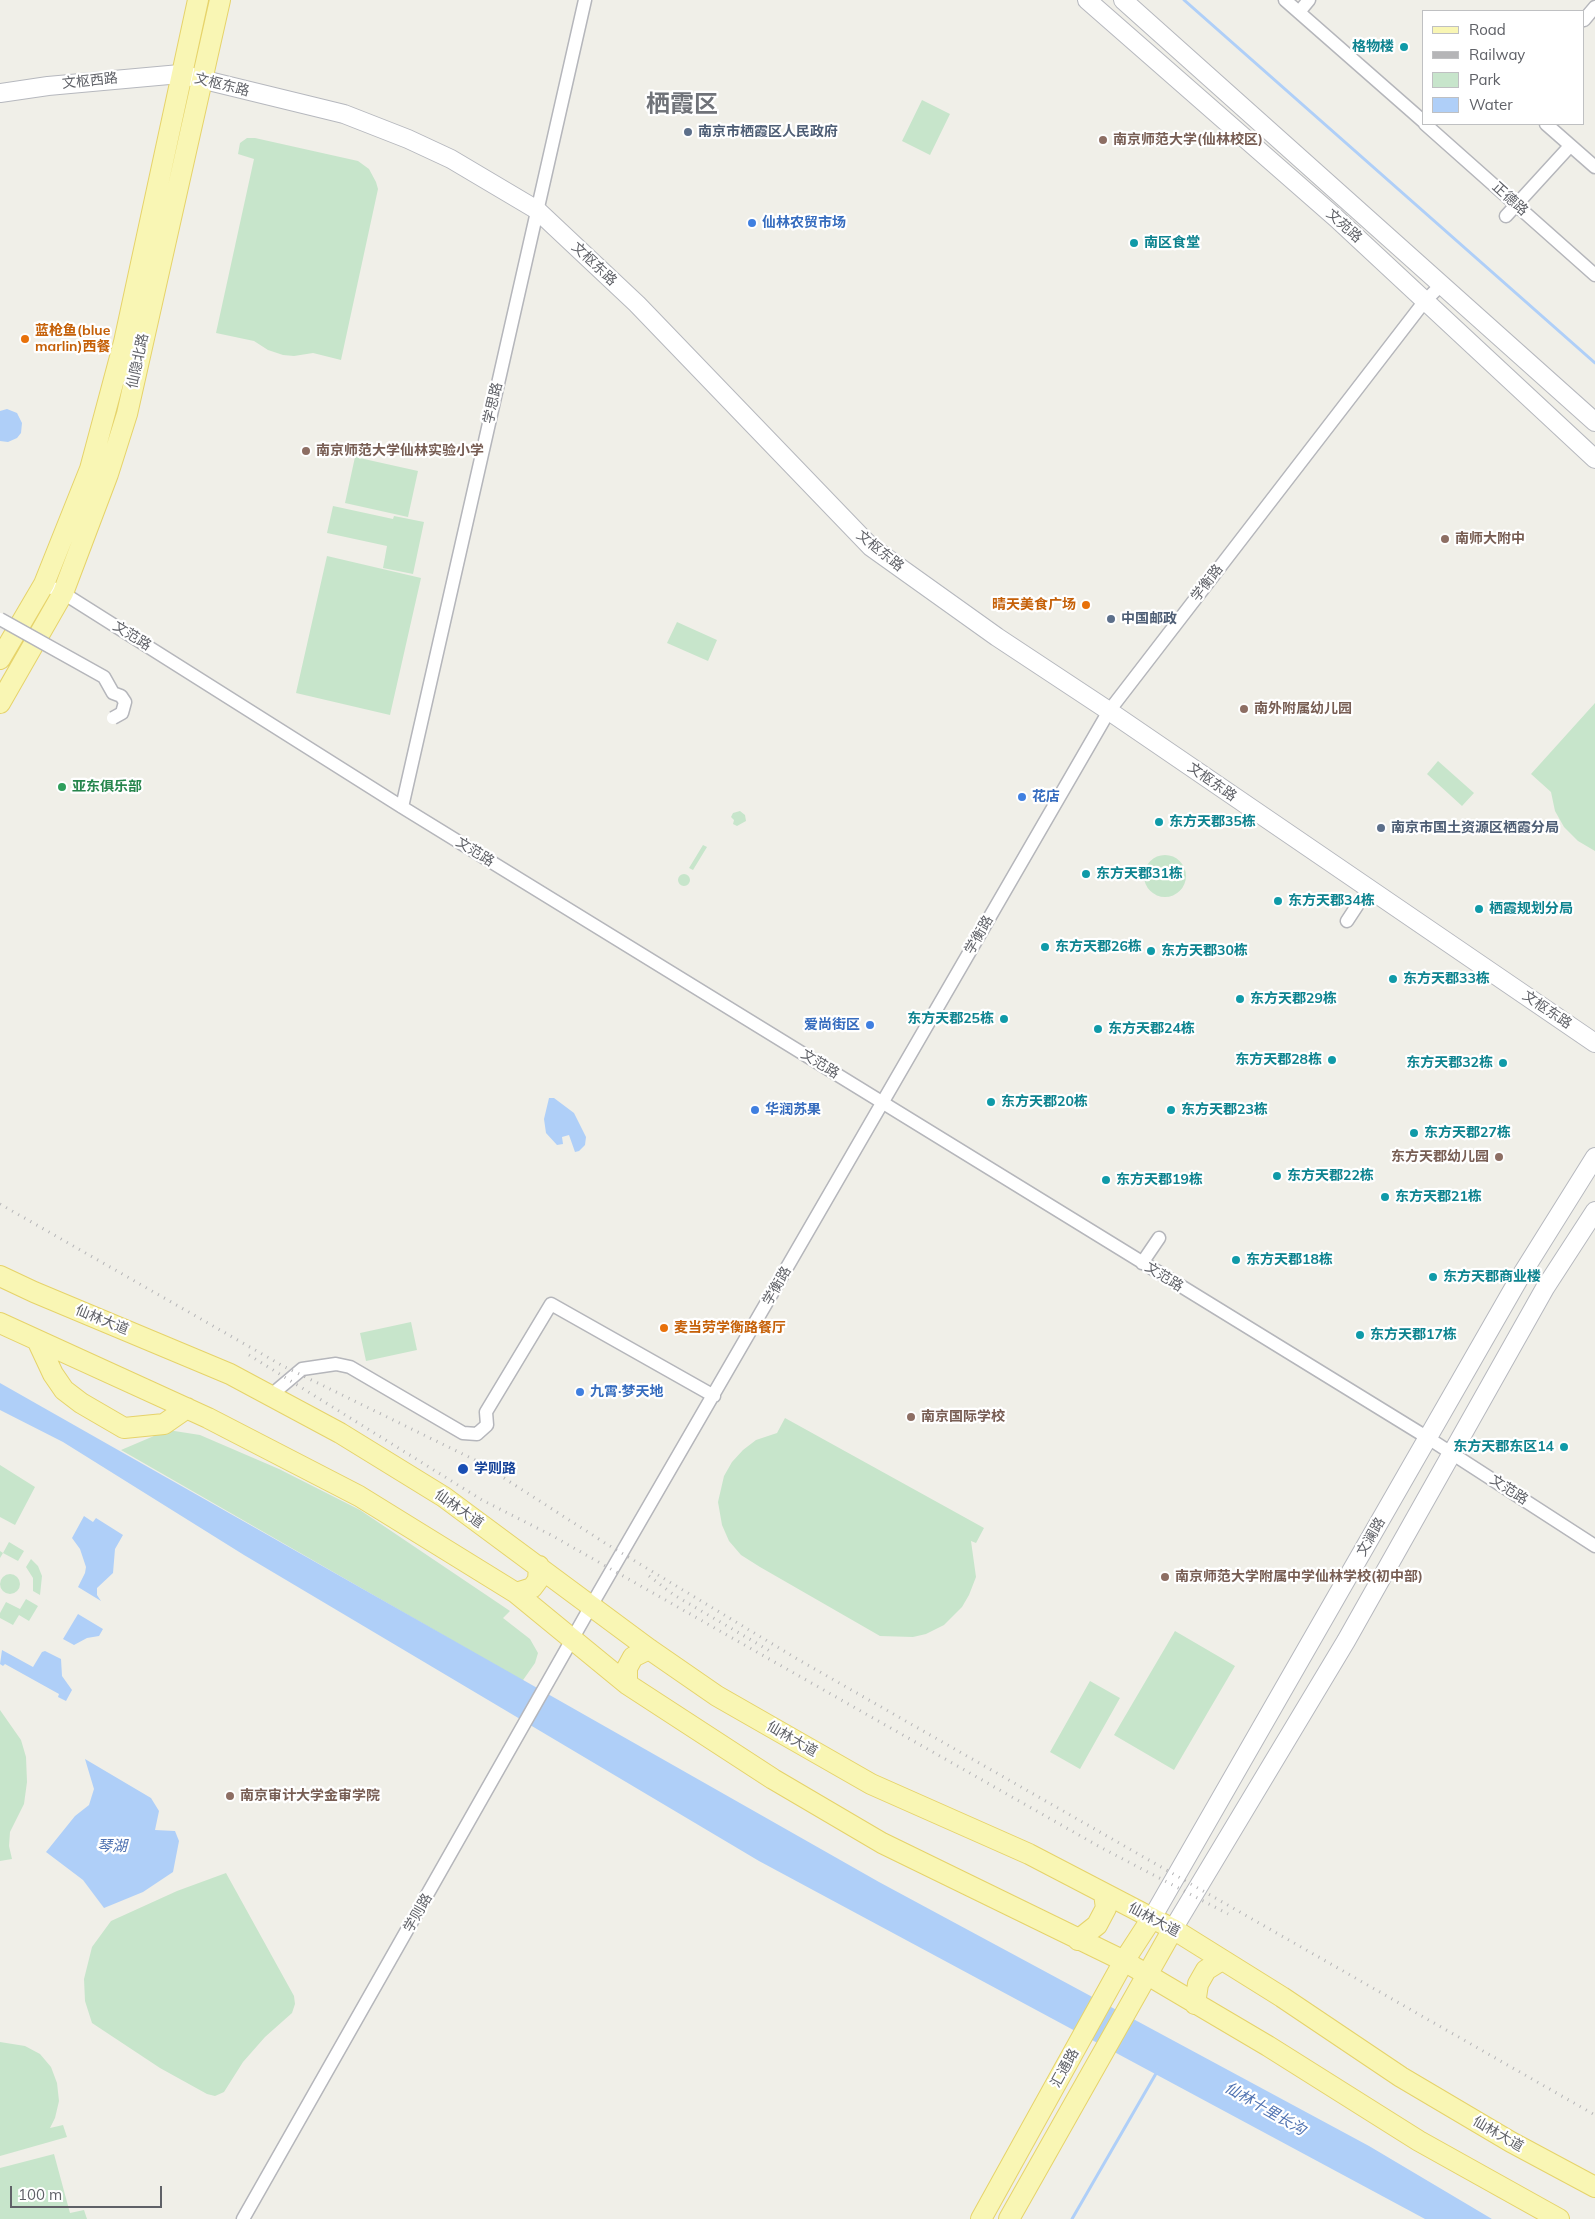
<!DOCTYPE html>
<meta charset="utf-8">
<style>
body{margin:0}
#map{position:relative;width:1595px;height:2219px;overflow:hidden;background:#f0efe8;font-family:Mulish,sans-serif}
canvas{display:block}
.legend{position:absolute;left:1422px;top:10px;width:162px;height:115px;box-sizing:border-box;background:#fff;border:1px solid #bfc0c2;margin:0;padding:6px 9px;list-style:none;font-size:15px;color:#5f6167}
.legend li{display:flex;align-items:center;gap:10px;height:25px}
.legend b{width:25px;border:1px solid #bfc0c2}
.scale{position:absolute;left:10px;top:2186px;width:152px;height:22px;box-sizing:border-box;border:2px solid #5f6167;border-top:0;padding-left:6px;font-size:15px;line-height:18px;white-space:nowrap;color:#5f6167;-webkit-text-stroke:4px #fff;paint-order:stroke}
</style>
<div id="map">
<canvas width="1595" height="2219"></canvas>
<ul class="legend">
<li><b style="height:6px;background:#f9f6b4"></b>Road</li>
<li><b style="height:6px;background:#b5b5b7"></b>Railway</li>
<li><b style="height:14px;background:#c7e5cb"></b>Park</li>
<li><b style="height:14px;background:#afcff8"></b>Water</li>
</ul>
<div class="scale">100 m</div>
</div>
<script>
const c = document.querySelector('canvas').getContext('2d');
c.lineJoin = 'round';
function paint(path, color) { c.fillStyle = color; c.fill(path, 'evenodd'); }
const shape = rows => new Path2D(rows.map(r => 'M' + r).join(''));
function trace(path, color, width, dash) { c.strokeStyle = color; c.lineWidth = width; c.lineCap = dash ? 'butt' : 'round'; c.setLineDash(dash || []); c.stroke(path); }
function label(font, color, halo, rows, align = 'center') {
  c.font = font + ' Mulish,"Noto Sans SC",sans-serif'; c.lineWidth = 4.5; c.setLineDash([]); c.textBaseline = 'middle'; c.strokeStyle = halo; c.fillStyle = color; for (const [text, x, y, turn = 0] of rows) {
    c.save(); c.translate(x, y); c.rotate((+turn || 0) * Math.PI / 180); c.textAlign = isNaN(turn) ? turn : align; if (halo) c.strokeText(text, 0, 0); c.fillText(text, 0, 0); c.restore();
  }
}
paint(shape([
 [922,100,950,114,930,155,902,141],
 [247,138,255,138,358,161,369,169,376,182,378,189,341,360,313,353,294,356,283,355,268,350,254,341,216,333,254,159,238,154,240,143],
 [355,457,418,471,408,517,345,503],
 [333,506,393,519,394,516,424,522,413,574,383,568,387,546,327,533],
 [327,556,421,578,390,715,296,693],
 [677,622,717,640,708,661,667,643],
 [1595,703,1595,851,1578,841,1564,827,1555,811,1551,792,1531,774],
 [1438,761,1474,793,1462,806,1427,774],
 [740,811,745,815,746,821,737,826,733,824,734,820,731,817,733,813],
 [703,845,707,847,693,870,689,868],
 '1144 876a21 21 0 1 1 42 0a21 21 0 1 1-42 0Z',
 '678 880a6 6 0 1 1 12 0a6 6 0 1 1-12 0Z',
 [411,1322,417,1350,366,1361,360,1333],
 [785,1418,984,1528,976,1543,971,1541,976,1577,969,1595,962,1607,944,1625,926,1634,913,1637,880,1636,760,1567,741,1555,729,1541,722,1525,718,1502,724,1476,732,1462,743,1450,756,1440,777,1433],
 [168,1430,200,1435,279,1469,360,1510,510,1611,503,1618,530,1639,538,1653,535,1663,521,1683,509,1673,121,1450],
 [0,1465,35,1487,15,1525,0,1517],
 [9,1542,24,1551,18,1561,3,1553,0,1558,0,1551,3,1553],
 [31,1559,38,1566,42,1576,40,1595,33,1591,33,1578,26,1567],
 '0 1584a10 10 0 1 1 20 0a10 10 0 1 1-20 0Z',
 [26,1599,38,1606,29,1621,19,1615,13,1625,0,1618,0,1613,6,1602,20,1609],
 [1175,1631,1235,1666,1174,1770,1114,1735],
 [1090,1681,1120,1698,1080,1769,1050,1752],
 [0,1710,21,1740,26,1757,27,1782,24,1804,10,1832,9,1846,12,1859,0,1861],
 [226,1873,294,1996,295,2004,292,2013,265,2037,243,2062,224,2092,215,2096,207,2094,160,2068,92,2023,85,2001,84,1979,92,1947,111,1921,177,1891],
 [0,2042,25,2046,40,2054,51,2067,57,2083,59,2101,55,2118,50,2128,63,2125,67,2137,0,2156],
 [54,2154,70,2213,84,2210,87,2219,0,2219,0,2168]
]), '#c7e5cb');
paint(shape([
 [7,409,17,413,22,423,21,433,17,438,8,442,0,441,0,411],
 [549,1098,554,1098,574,1113,586,1137,585,1145,579,1151,575,1152,569,1135,562,1137,563,1144,557,1145,546,1133,544,1119],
 [0,1383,879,1882,1369,2146,1492,2219,1425,2219,759,1861,244,1555,63,1442,0,1410],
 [84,1516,93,1522,96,1518,123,1535,115,1549,113,1573,97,1588,97,1595,101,1601,78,1587,85,1573,86,1567,80,1549,72,1538],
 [78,1614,103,1629,99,1636,87,1638,74,1645,63,1639],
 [2,1650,33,1667,42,1652,45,1651,61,1659,62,1676,72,1690,66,1701,58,1697,59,1694,5,1664,3,1666,0,1664],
 [85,1759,151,1798,159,1811,155,1830,175,1831,179,1841,173,1872,143,1892,104,1908,83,1880,46,1852,75,1816,89,1805,94,1789]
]), '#afcff8');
trace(shape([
 [1184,0,1595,363],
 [1072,2219,1158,2070]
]), '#afcff8', 3);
const street = shape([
 [1285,0,1424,122],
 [1299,12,1309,0],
 [1584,20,1595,7],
 [1425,124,1595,275],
 [1546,124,1595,167],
 [1506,216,1570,146],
 [44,584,63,593,402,807,1428,1438,1595,1546],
 [402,807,585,0],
 [1347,921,1368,889],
 [1142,1263,1159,1238],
 [270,1396,302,1369,336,1364,350,1367,463,1433,477,1434,487,1425,486,1412,551,1304,714,1396],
 [243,2219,591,1606,1109,711,1424,302,1442,284]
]);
const secondary = shape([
 [1087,0,1336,218,1595,459],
 [1123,0,1595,422],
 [0,93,48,86,180,74,344,114,408,139,451,159,537,210,637,304,871,547,997,637,1109,711,1595,1043],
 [1152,1918,1520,1277,1595,1157],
 [1173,1929,1346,1641,1545,1288,1595,1211]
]);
const primary = shape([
 [0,659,44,584,90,469,124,342,198,0],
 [0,703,63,593,108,474,127,414,220,0],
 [0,1276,34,1292,230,1374,340,1433,444,1497,649,1649,717,1696,871,1784,1029,1854,1173,1929,1282,1997,1401,2077,1511,2142,1595,2187],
 [0,1323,208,1418,359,1496,516,1593,627,1684,773,1779,882,1843,1124,1961,1268,2046,1419,2141,1559,2219],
 [38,1342,53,1374,64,1390,81,1403,124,1428,164,1424,187,1408],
 [516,1593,532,1588,538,1580,539,1566],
 [627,1684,627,1668,633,1657,649,1649],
 [1078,1940,1097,1925,1106,1908,1104,1894],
 [1195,2004,1198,1984,1206,1970,1222,1960],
 [981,2219,1124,1961,1152,1918],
 [1009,2219,1173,1929]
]);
trace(street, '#b5b6bb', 15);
trace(secondary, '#b6b8be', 20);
trace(primary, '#e6d36a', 22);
trace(street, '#fff', 12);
trace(secondary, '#fff', 18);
trace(primary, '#f9f6b4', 20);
trace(shape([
 [0,1204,283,1366,479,1462,605,1543,799,1660,1595,2115],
 [249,1355,482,1500,551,1535,1100,1847,1228,1914],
 [649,1576,674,1595,770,1651]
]), '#b5b5b7', 3, [1, 6]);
const streetBridge = shape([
 [0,619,104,677,113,693,121,696,125,702,122,713,113,718]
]);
trace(streetBridge, '#b5b6bb', 15, []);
trace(streetBridge, '#fff', 12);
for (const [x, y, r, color] of [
 [1404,47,5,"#0f9aa8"],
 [688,132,5,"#5c6f8a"],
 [1103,140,5,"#8d6e63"],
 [752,223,5,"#3f7fe0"],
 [1134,243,5,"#0f9aa8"],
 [25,339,5,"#e8710a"],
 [306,451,5,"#8d6e63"],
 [1445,539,5,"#8d6e63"],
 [1086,605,5,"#e8710a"],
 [1111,619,5,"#5c6f8a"],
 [1244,709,5,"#8d6e63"],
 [62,787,5,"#2e9e5b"],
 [1022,797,5,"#3f7fe0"],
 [1159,822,5,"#0f9aa8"],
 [1381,828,5,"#5c6f8a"],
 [1086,874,5,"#0f9aa8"],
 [1278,901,5,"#0f9aa8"],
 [1479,909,5,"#0f9aa8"],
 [1045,947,5,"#0f9aa8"],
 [1151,951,5,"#0f9aa8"],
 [1393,979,5,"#0f9aa8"],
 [1240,999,5,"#0f9aa8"],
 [1004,1019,5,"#0f9aa8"],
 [870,1025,5,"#3f7fe0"],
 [1098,1029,5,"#0f9aa8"],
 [1332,1060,5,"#0f9aa8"],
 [1503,1063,5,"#0f9aa8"],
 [991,1102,5,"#0f9aa8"],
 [755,1110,5,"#3f7fe0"],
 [1171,1110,5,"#0f9aa8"],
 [1414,1133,5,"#0f9aa8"],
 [1499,1157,5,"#8d6e63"],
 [1277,1176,5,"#0f9aa8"],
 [1106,1180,5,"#0f9aa8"],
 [1385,1197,5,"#0f9aa8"],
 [1236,1260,5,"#0f9aa8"],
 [1433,1277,5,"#0f9aa8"],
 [664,1328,5,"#e8710a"],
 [1360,1335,5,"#0f9aa8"],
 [580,1392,5,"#3f7fe0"],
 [911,1417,5,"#8d6e63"],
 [1564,1447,5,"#0f9aa8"],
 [463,1469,6,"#1a4fb4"],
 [1165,1577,5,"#8d6e63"],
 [230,1796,5,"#8d6e63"]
]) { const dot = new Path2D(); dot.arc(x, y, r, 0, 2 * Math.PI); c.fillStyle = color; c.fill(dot); trace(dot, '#fff', 2); }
label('bold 14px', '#0d838f', '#fff', [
 ["格物楼",1394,47,"right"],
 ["南区食堂",1144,243],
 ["东方天郡35栋",1169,822],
 ["东方天郡31栋",1096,874],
 ["东方天郡34栋",1288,901],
 ["栖霞规划分局",1489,909],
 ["东方天郡26栋",1055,947],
 ["东方天郡30栋",1161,951],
 ["东方天郡33栋",1403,979],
 ["东方天郡29栋",1250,999],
 ["东方天郡25栋",994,1019,"right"],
 ["东方天郡24栋",1108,1029],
 ["东方天郡28栋",1322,1060,"right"],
 ["东方天郡32栋",1493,1063,"right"],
 ["东方天郡20栋",1001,1102],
 ["东方天郡23栋",1181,1110],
 ["东方天郡27栋",1424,1133],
 ["东方天郡22栋",1287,1176],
 ["东方天郡19栋",1116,1180],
 ["东方天郡21栋",1395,1197],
 ["东方天郡18栋",1246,1260],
 ["东方天郡商业楼",1443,1277],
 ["东方天郡17栋",1370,1335],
 ["东方天郡东区14",1554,1447,"right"]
], 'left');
label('14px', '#5f6167', '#fff', [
 ["文枢西路",90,81,-6],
 ["文枢东路",222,85,14],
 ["正德路",1510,199,42],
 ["文苑路",1344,226,42],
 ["文枢东路",594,264,43],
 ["仙隐北路",138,361,-78],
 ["学思路",493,403,-77],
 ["文枢东路",880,551,39],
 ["学衡路",1207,583,-52],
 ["文范路",132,636,32],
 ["文枢东路",1212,782,35],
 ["文范路",475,852,32],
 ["学衡路",979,935,-60],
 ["文枢东路",1547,1010,34],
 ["文范路",820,1064,32],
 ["文范路",1164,1277,32],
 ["学衡路",777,1286,-60],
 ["仙林大道",102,1320,22],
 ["文范路",1509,1490,33],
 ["仙林大道",459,1509,35],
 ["文澜路",1371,1537,-60],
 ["仙林大道",792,1739,30],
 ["学则路",418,1913,-60],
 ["仙林大道",1154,1920,28],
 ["汇通路",1065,2068,-61],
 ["仙林大道",1498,2134,30]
]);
label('bold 14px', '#4e5e75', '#fff', [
 ["南京市栖霞区人民政府",698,132],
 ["中国邮政",1121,619],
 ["南京市国土资源区栖霞分局",1391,828]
], 'left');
label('bold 14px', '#785e54', '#fff', [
 ["南京师范大学(仙林校区)",1113,140],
 ["南京师范大学仙林实验小学",316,451],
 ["南师大附中",1455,539],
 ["南外附属幼儿园",1254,709],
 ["东方天郡幼儿园",1489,1157,"right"],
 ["南京国际学校",921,1417],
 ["南京师范大学附属中学仙林学校(初中部)",1175,1577],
 ["南京审计大学金审学院",240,1796]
], 'left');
label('bold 14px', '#366cbe', '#fff', [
 ["仙林农贸市场",762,223],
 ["花店",1032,797],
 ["爱尚街区",860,1025,"right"],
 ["华润苏果",765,1110],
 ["九霄·梦天地",590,1392]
], 'left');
label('bold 14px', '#c56008', '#fff', [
 ["蓝枪鱼(blue",35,331],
 ["marlin)西餐",35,347],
 ["晴天美食广场",1076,605,"right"],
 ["麦当劳学衡路餐厅",674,1328]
], 'left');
label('bold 14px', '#27864d', '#fff', [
 ["亚东俱乐部",72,787]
], 'left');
label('bold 14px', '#164399', '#fff', [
 ["学则路",474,1469]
], 'left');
label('italic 15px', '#5073b2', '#fff', [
 ["琴湖",112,1846],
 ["仙林十里长沟",1265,2109,30]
]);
label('bold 24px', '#707379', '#fff', [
 ["栖霞区",682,105]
]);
</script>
